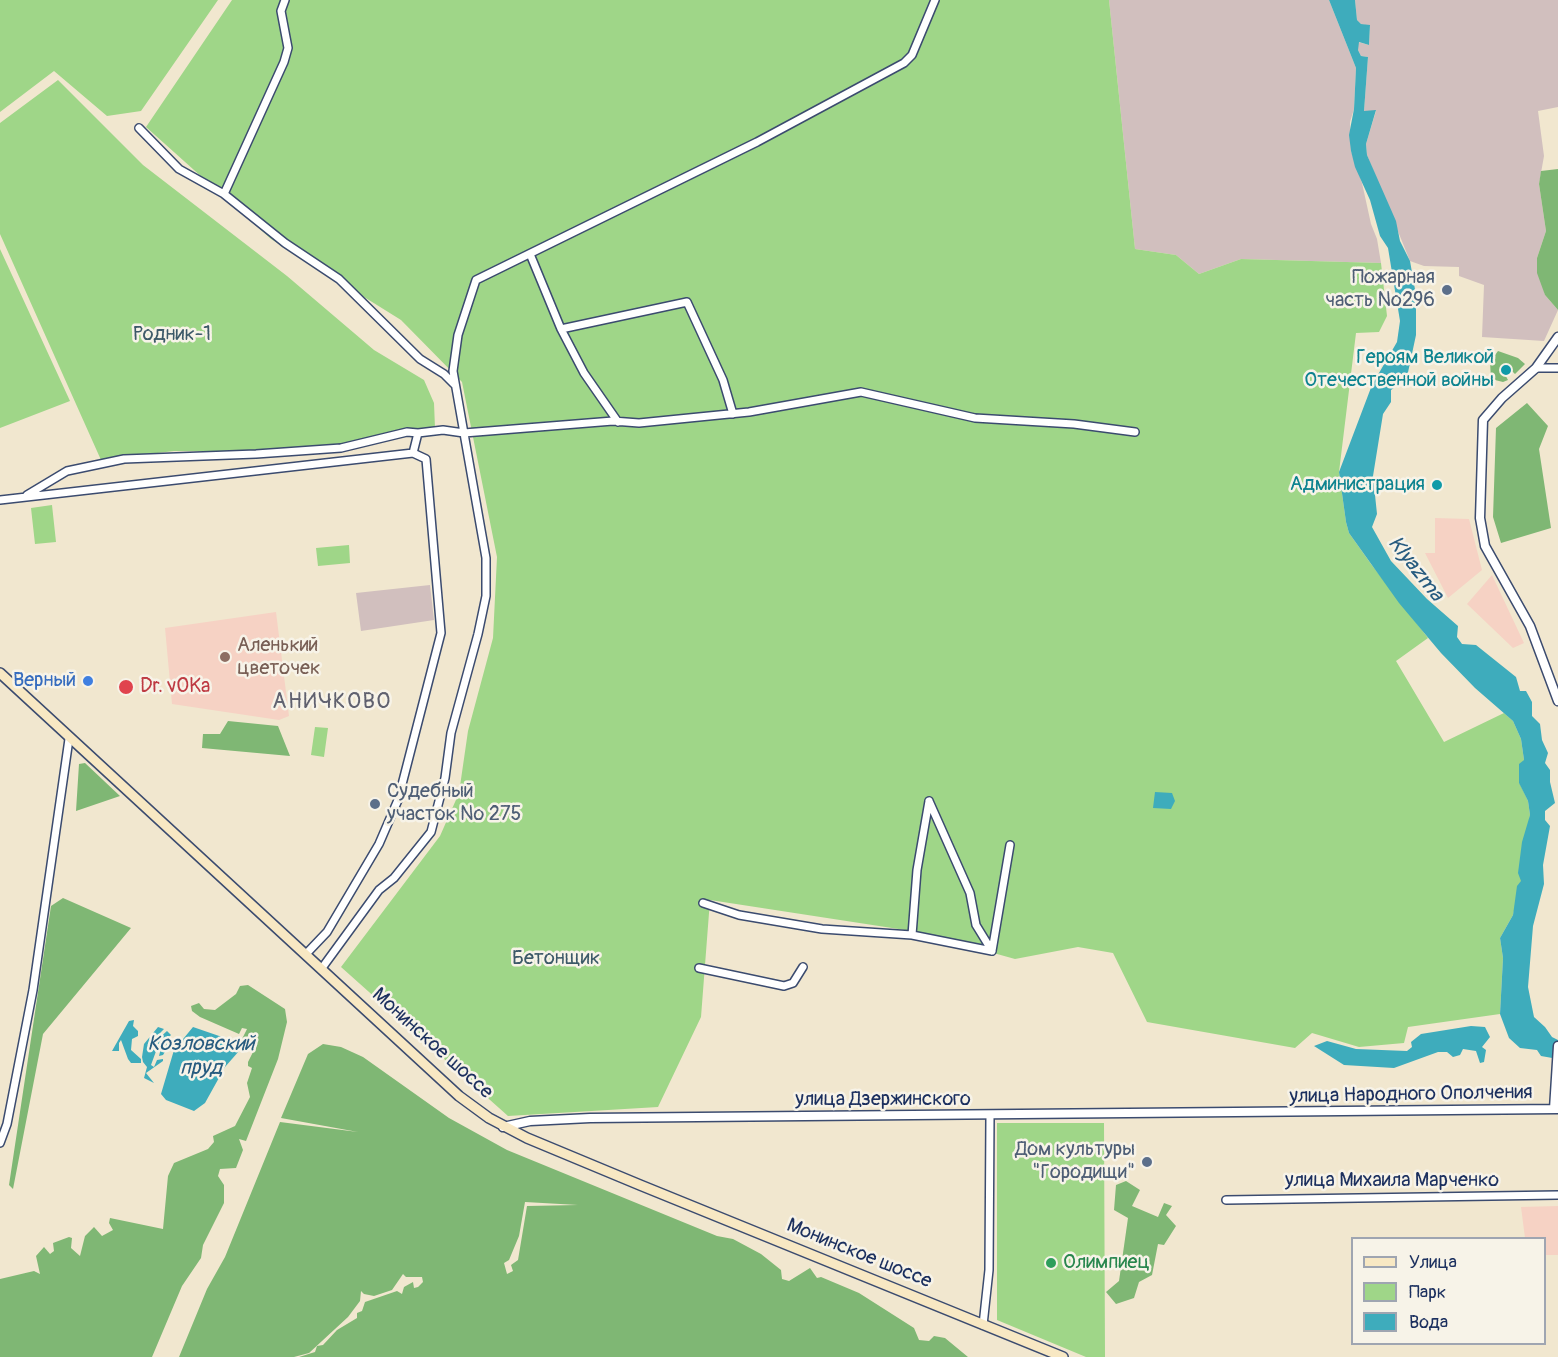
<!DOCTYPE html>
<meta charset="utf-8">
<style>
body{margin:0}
#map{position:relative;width:1558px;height:1357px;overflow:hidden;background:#f1e7cf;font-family:Pangolin,sans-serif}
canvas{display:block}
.legend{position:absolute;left:1351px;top:1237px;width:195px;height:108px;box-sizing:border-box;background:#f7f3e8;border:2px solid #9fa5b1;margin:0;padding:8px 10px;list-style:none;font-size:18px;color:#1b2f5e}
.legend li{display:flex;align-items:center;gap:12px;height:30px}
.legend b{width:30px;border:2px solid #9fa5b1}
</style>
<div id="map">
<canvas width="1558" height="1357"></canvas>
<ul class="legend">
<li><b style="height:8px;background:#f8e8c3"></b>Улица</li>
<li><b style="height:16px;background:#9fd688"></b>Парк</li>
<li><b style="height:16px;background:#3eacbc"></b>Вода</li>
</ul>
</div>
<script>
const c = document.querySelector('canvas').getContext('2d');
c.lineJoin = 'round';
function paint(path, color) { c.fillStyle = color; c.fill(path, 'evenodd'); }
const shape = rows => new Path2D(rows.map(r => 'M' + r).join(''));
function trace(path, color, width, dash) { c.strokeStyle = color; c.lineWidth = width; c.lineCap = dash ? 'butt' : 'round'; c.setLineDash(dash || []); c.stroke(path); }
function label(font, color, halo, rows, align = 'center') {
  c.font = font + ' Pangolin,sans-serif'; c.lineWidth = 5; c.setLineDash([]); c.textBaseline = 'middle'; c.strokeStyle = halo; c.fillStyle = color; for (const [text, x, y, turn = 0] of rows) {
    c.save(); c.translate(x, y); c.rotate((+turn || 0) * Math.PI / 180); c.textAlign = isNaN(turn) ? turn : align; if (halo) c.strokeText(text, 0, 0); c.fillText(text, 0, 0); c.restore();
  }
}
paint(shape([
 [1435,518,1469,519,1482,570,1448,598,1425,553,1435,553],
 [1492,575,1524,643,1513,648,1467,604],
 [276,612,289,716,279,720,172,704,165,628],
 [1558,1206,1558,1255,1545,1255,1544,1238,1525,1238,1521,1207]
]), '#f6d2c4');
paint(shape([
 [1109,0,1329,0,1356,68,1354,109,1350,122,1351,151,1362,183,1371,224,1377,239,1381,263,1241,259,1199,274,1176,255,1135,249],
 [1355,0,1558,0,1558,107,1538,111,1544,156,1539,184,1546,231,1537,258,1545,295,1558,310,1544,341,1482,337,1484,285,1459,276,1459,267,1424,266,1410,261,1367,155,1366,144,1376,111,1364,111,1368,57,1361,56,1358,50,1358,42,1369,45,1370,26,1361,24,1357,20],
 [430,585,434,620,361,631,356,593]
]), '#d1bfbe');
paint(shape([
 [0,0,218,0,141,111,107,116,54,71,0,112],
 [232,0,1109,0,1135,249,1176,255,1199,274,1241,259,1381,263,1387,316,1379,332,1356,333,1339,472,1346,522,1349,533,1371,564,1428,638,1396,661,1444,742,1504,713,1513,721,1521,739,1524,760,1519,782,1528,801,1530,815,1521,882,1513,915,1500,938,1503,958,1500,1014,1408,1027,1404,1043,1359,1047,1312,1033,1295,1048,1147,1022,1113,953,1078,947,1015,959,918,932,710,900,701,1017,658,1107,508,1116,341,967,440,836,459,793,468,731,493,638,497,557,462,382,401,320,271,239,146,127],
 [58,80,143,165,287,276,374,350,424,380,434,403,435,428,323,452,174,451,101,460,0,234,0,123],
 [0,249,70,401,0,428],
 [52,505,56,542,35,544,31,508],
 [349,545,350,563,318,566,316,548],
 [315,727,328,728,324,757,311,755],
 [997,1123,1104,1123,1105,1357,1086,1357,997,1320]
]), '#9fd688');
paint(shape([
 [1558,169,1558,310,1545,295,1537,273,1537,258,1546,231,1539,184,1541,171],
 [1498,351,1518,358,1525,364,1515,374,1508,367,1503,371,1508,380,1503,382,1491,379,1490,362],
 [1527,403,1548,426,1539,449,1551,528,1501,543,1493,517,1496,428],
 [228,721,278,726,290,756,202,748,203,734,220,734],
 [85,763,120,796,76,811,79,764],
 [63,898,131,928,43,1034,13,1189,9,1185,51,906],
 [248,985,285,1009,287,1022,278,1059,246,1141,239,1139,243,1150,236,1168,220,1169,218,1176,224,1185,224,1203,203,1245,201,1258,182,1286,152,1357,0,1357,0,1279,34,1271,40,1274,36,1256,44,1247,50,1254,54,1251,53,1243,69,1237,72,1238,71,1248,80,1256,85,1236,94,1227,102,1236,113,1230,109,1223,110,1218,163,1229,168,1176,174,1163,208,1149,214,1142,213,1136,235,1126,250,1097,247,1083,252,1068,248,1066,248,1062,253,1052,242,1039,247,1029,242,1028,239,1034,200,1017,192,1011,191,1006,199,1003,204,1009,215,1010,236,994,240,986],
 [323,1044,341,1047,363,1057,449,1118,507,1150,717,1236,733,1239,761,1254,781,1270,782,1279,789,1281,810,1268,817,1278,821,1277,859,1293,914,1328,919,1340,929,1341,934,1336,945,1338,968,1357,299,1357,315,1352,317,1346,323,1345,337,1330,357,1318,357,1313,362,1311,365,1302,397,1291,402,1294,404,1287,413,1282,414,1288,418,1287,423,1282,422,1277,406,1277,403,1274,392,1290,374,1296,364,1294,361,1291,360,1301,348,1317,309,1353,294,1357,179,1357,207,1289,225,1257,280,1122,358,1132,281,1118,308,1054],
 [525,1202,578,1205,527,1206,518,1260,511,1265,513,1271,507,1274,504,1263,509,1260,519,1236],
 [1126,1181,1140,1190,1132,1206,1158,1217,1164,1203,1172,1206,1166,1215,1176,1226,1164,1245,1158,1244,1152,1275,1139,1282,1134,1298,1116,1304,1106,1292,1119,1281,1128,1218,1114,1210,1116,1185]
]), '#7fb774');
paint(shape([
 [1329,0,1355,0,1357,20,1361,24,1370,25,1369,45,1359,42,1358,50,1361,56,1368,57,1364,111,1376,110,1366,144,1367,155,1396,221,1400,241,1410,261,1416,295,1416,335,1407,377,1399,379,1398,385,1391,390,1391,402,1383,414,1373,476,1377,514,1372,527,1391,561,1427,599,1458,626,1457,637,1462,644,1476,645,1516,677,1520,691,1526,691,1532,702,1532,716,1540,724,1542,740,1548,753,1545,763,1550,770,1550,782,1555,803,1545,811,1545,820,1550,826,1543,865,1544,884,1533,926,1528,987,1534,1017,1545,1027,1552,1037,1558,1040,1558,1059,1541,1056,1537,1050,1520,1048,1509,1038,1500,1014,1503,958,1500,938,1513,915,1517,886,1521,881,1518,873,1522,842,1530,815,1528,801,1519,783,1519,764,1524,760,1521,739,1513,721,1475,688,1441,653,1399,603,1349,533,1346,522,1339,472,1372,385,1397,342,1400,321,1388,248,1380,236,1370,200,1355,167,1351,151,1349,135,1354,109,1356,68],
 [1155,792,1172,793,1175,801,1171,809,1153,808],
 [134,1020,133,1026,138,1031,138,1036,132,1039,131,1050,141,1059,141,1063,131,1063,128,1059,121,1040,119,1043,119,1051,112,1051,129,1021],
 [1471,1026,1485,1027,1490,1037,1482,1047,1486,1050,1484,1062,1480,1063,1476,1051,1463,1049,1460,1055,1453,1057,1447,1052,1438,1052,1394,1068,1344,1065,1314,1046,1327,1041,1356,1049,1407,1051,1412,1047,1411,1042,1421,1034],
 [158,1027,164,1029,157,1036,157,1040,167,1031,171,1035,167,1039,168,1047,163,1055,159,1056,162,1044,159,1043,151,1065,154,1067,157,1060,163,1059,163,1061,146,1073,154,1083,144,1078,147,1067,143,1062,142,1057,144,1044],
 [193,1027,225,1038,237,1044,239,1051,225,1067,205,1103,194,1111,166,1100,161,1094,174,1050]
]), '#3eacbc');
const minor = shape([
 [285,0,281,11,288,48,284,62,224,194,285,243,339,279,420,359,444,374,454,384],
 [139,128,179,169,224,194],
 [530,254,561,329,584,373,618,422],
 [561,329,687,302,723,380,733,414],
 [1536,368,1558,368],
 [413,453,418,433,443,430,464,433,613,421,639,423,749,412,861,392,975,418,1074,424,1135,432],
 [27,495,67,471,124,459,256,454,341,448,407,432,418,433],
 [0,500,413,453,426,459,441,633,398,800,379,844,327,932,306,954],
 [929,801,970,893,976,925,992,951],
 [703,903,739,915,822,929,912,935,917,870,929,801],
 [912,935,992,951],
 [992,951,1010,845],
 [322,968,379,890,394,878,431,832,445,778,451,733,478,634,486,596,486,558,453,371,458,335,476,280,757,142,904,63,912,55,935,0],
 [699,968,784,986,793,983,803,967],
 [0,1143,7,1124,33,990,69,739],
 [1226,1200,1558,1195],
 [983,1325,989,1270,990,1116]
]);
const tertiary = shape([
 [1558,337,1536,368,1502,398,1483,420,1480,518,1485,546,1530,626,1558,701],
 [1554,1109,1558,1046],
 [503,1127,530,1121,590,1118,1558,1109]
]);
const secondary = shape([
 [0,673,459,1096,489,1118,527,1138,640,1185,1063,1357]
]);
trace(minor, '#3b4b6f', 10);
trace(tertiary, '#3b4b6f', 11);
trace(secondary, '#3b4b6f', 12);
trace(minor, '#fff', 7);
trace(tertiary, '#fff', 8);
trace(secondary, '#f8e8c3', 9);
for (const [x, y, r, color] of [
 [1447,290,6,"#5c6f8a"],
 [1506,370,6,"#0f9aa8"],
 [1437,485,6,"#0f9aa8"],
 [225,657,6,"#8d6e63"],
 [88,681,6,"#3f7fe0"],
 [126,687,8,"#e0444e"],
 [375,804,6,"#5c6f8a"],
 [1147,1162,6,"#5c6f8a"],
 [1051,1263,6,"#2e9e5b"]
]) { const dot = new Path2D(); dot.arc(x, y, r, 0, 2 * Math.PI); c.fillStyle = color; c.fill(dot); trace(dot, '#f7f3e8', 2); }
label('20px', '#4e5e75', '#f7f3e8', [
 ["Пожарная",1435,278],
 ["часть №296",1435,301],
 ["Судебный",387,792,"left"],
 ["участок № 275",387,815,"left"],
 ["Дом культуры",1135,1150],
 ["\"Городищи\"",1135,1173]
], 'right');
label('20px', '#3c5968', '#f7f3e8', [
 ["Родник-1",172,335],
 ["Бетонщик",556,959]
]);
label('20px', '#0d838f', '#f7f3e8', [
 ["Героям Великой",1494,358],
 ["Отечественной войны",1494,381],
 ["Администрация",1425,485]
], 'right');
label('20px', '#785e54', '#f7f3e8', [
 ["Аленький",237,646],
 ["цветочек",237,669]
], 'left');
label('20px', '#366cbe', '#f7f3e8', [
 ["Верный",76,681]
], 'right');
label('20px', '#be3a42', '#f7f3e8', [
 ["Dr. vOKa",140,687]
], 'left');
label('20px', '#1b2f5e', '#f7f3e8', [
 ["Монинское шоссе",432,1044,42],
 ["улица Народного Ополчения",1411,1095,-1],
 ["улица Дзержинского",883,1100],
 ["улица Михаила Марченко",1392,1181],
 ["Монинское шоссе",859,1254,22]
]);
label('20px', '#27864d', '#f7f3e8', [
 ["Олимпиец",1063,1263]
], 'left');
label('italic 21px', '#275b7f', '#f7f3e8', [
 ["Klyazma",1415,569,52],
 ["Козловский",201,1045],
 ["пруд",201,1069]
]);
c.letterSpacing = '1.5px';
label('22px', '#60616f', '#f7f3e8', [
 ["АНИЧКОВО",332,702]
]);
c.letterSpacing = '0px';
</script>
